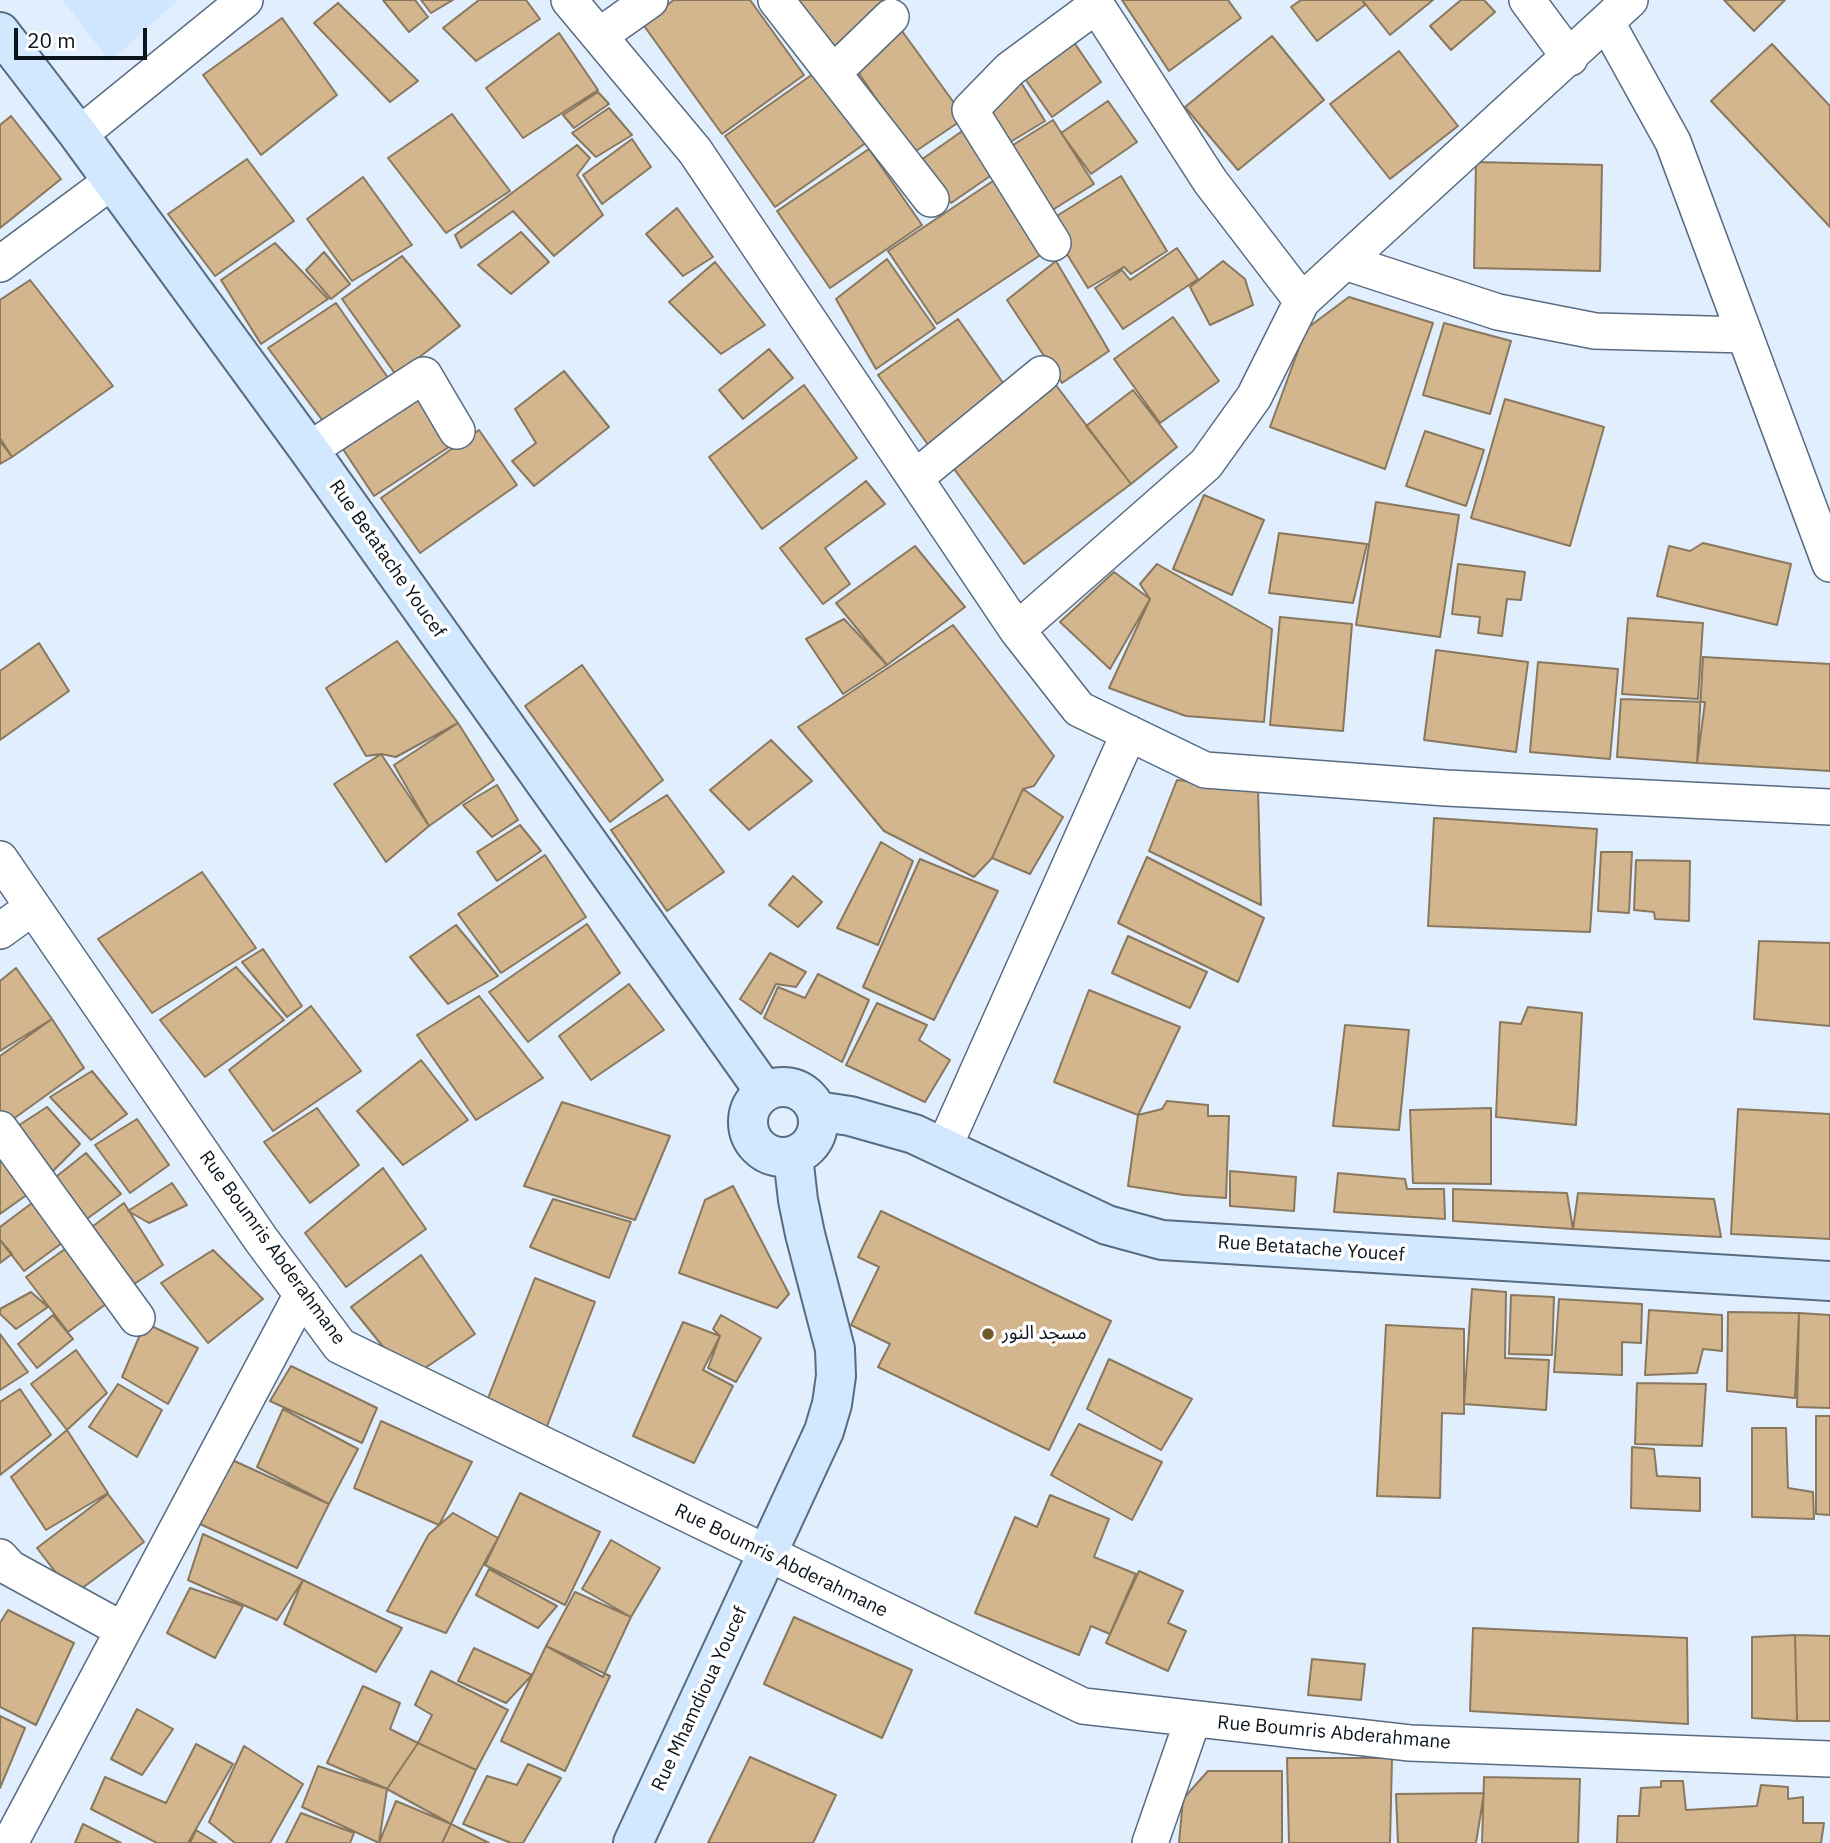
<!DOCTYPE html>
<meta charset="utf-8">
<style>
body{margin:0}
#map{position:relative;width:1830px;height:1843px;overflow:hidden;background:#e0eefd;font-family:"IBM Plex Sans",sans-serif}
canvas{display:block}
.scale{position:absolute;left:14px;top:28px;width:133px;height:32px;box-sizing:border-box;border:4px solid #0b131b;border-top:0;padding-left:9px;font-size:21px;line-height:24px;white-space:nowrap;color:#0b131b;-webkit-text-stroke:5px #fff;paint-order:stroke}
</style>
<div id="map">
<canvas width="1830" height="1843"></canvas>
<div class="scale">20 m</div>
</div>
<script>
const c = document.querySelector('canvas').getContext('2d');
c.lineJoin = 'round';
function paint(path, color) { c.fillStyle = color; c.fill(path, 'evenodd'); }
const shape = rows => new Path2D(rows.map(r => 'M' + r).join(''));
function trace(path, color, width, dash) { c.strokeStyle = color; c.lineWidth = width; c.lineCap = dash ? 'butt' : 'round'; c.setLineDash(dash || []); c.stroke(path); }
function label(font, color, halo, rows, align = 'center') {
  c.font = font + ' "IBM Plex Sans","Noto Sans Arabic",sans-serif'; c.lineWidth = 7; c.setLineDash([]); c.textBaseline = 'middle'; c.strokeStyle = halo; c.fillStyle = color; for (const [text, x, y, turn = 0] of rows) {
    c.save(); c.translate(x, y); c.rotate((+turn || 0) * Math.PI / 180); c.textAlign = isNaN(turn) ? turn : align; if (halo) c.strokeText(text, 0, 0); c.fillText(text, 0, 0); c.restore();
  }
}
paint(shape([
 [63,0,178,0,110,62]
]), '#cfe6ff');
const building = shape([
 [383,0,415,0,428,17,409,32,383,0],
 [421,0,453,0,431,13,421,0],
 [479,0,526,0,540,19,476,61,443,28,479,0],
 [674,0,750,0,804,75,722,134,642,23,674,0],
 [781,0,891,0,893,3,829,58,781,0],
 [1122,0,1228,0,1241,18,1169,71,1122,0],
 [1301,0,1362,0,1365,5,1317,41,1291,7,1301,0],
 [1362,0,1433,0,1390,35,1362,0],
 [1461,0,1484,0,1495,12,1451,50,1430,26,1461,0],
 [1724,0,1785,0,1754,31,1724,0],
 [338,3,418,81,390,102,314,23,338,3],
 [282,18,337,95,261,155,203,75,282,18],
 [902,31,965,118,913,153,856,69,902,31],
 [559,33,598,90,523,138,486,88,559,33],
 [1069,35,1101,82,1052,117,1018,69,1069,35],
 [1272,36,1324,100,1238,170,1185,107,1272,36],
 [1772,44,1830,106,1830,227,1711,101,1772,44],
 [1399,51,1458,126,1390,179,1330,104,1399,51],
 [820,69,870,140,775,207,725,136,820,69],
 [1020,81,1045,121,1002,147,977,109,1020,81],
 [598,92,609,104,574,128,563,115,598,92],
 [1108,101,1137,142,1091,174,1061,133,1108,101],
 [609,108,632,135,596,157,572,133,609,108],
 [452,114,510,191,446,233,388,158,452,114],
 [11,116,61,179,0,228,0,125,11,116],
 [1053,120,1094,184,1046,214,1005,150,1053,120],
 [968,127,999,170,951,203,921,160,968,127],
 [632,139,651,167,602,204,583,175,632,139],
 [577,145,590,158,577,175,603,215,554,256,513,211,461,248,455,235,577,145],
 [869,149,922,225,830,288,777,211,869,149],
 [247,159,294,221,215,276,168,214,247,159],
 [1476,162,1602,165,1600,271,1474,268,1476,162],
 [1121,176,1167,251,1131,274,1124,267,1088,288,1047,222,1121,176],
 [363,177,412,245,352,281,307,219,363,177],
 [996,179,1045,252,937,324,888,251,996,179],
 [677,208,713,257,683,276,646,234,677,208],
 [521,232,549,262,511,294,478,265,521,232],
 [275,243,328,299,261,344,221,280,275,243],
 [1177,248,1198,279,1123,329,1095,288,1122,270,1130,280,1177,248],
 [324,252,350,284,331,299,306,270,324,252],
 [402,256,460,326,396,375,342,299,402,256],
 [887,259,935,328,876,369,836,299,887,259],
 [1056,261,1109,351,1062,383,1007,300,1056,261],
 [1223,261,1245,279,1253,305,1210,325,1190,287,1223,261],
 [715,262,765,325,721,354,669,302,715,262],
 [30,280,113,386,12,457,0,438,0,300,30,280],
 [1349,297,1433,323,1385,469,1270,427,1306,329,1349,297],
 [336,303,393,385,329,429,268,348,336,303],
 [1173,317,1219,381,1160,423,1114,359,1173,317],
 [958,319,1013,397,934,453,878,375,958,319],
 [1444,323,1511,341,1490,414,1423,395,1444,323],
 [769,349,793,378,743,419,719,390,769,349],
 [564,371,609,427,534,486,512,461,536,443,515,409,564,371],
 [1052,380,1131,484,1024,564,946,458,1052,380],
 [804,385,857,458,762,529,709,457,804,385],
 [413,386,452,445,374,496,335,437,413,386],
 [1133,390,1177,447,1131,484,1086,426,1133,390],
 [1505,399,1604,427,1570,546,1471,518,1505,399],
 [479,430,517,485,420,553,381,498,479,430],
 [1425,431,1484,450,1466,506,1406,486,1425,431],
 [0,441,12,457,0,464,0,441],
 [866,481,885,504,825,548,850,584,823,604,780,548,866,481],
 [1204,495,1264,520,1232,595,1173,569,1204,495],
 [1376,502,1459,515,1440,637,1356,625,1376,502],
 [1279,533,1367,544,1353,603,1269,593,1279,533],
 [1703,543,1791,564,1777,625,1657,596,1669,546,1690,551,1703,543],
 [915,546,965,607,887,665,836,603,915,546],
 [1157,564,1272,629,1264,722,1186,716,1109,688,1150,599,1140,584,1157,564],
 [1458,564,1525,572,1521,600,1507,599,1502,636,1478,633,1480,617,1452,614,1458,564],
 [1114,572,1150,599,1110,669,1060,622,1114,572],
 [1280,617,1352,624,1343,731,1270,725,1280,617],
 [1628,618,1703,623,1698,699,1622,694,1628,618],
 [844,619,887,665,843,694,806,639,844,619],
 [953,625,1054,756,1034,786,1023,789,992,858,974,877,884,831,798,727,953,625],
 [397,641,458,723,396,757,381,754,366,756,326,688,397,641],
 [39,643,69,691,0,740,0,671,39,643],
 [1436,650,1528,662,1516,752,1424,740,1436,650],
 [1703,657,1830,664,1830,771,1697,763,1703,657],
 [1538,662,1618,669,1610,759,1530,752,1538,662],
 [582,665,663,780,610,822,525,706,582,665],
 [1621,699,1705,702,1697,763,1617,757,1621,699],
 [458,723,494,780,429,826,394,765,458,723],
 [771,740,812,781,749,830,710,790,771,740],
 [381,754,429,826,386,862,334,784,381,754],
 [1177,780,1258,789,1261,905,1149,851,1177,780],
 [497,785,518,820,492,837,463,805,497,785],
 [1023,789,1063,817,1030,874,992,858,1023,789],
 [667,795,724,872,667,911,611,830,667,795],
 [1434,818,1597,829,1590,932,1428,926,1434,818],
 [520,825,541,851,497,881,477,852,520,825],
 [881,842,913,861,878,945,837,928,881,842],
 [1601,852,1632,852,1629,913,1598,911,1601,852],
 [545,855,586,917,501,973,458,914,545,855],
 [1147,857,1264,918,1238,982,1118,923,1147,857],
 [920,859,998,891,934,1020,863,987,920,859],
 [1636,860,1690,861,1689,921,1655,919,1654,912,1634,910,1636,860],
 [202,872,256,948,152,1013,98,939,202,872],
 [793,876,822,902,798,927,769,905,793,876],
 [587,924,620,973,528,1042,489,992,587,924],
 [456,925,498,976,448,1004,410,957,456,925],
 [1128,936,1207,972,1190,1008,1112,973,1128,936],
 [1759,941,1830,943,1830,1026,1754,1019,1759,941],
 [263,949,302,1006,287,1017,242,962,263,949],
 [770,953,806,972,796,987,776,984,761,1014,740,999,770,953],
 [236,967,284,1020,205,1077,160,1020,236,967],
 [16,968,52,1019,0,1051,0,981,16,968],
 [818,974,869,1000,842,1062,764,1018,778,987,805,998,818,974],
 [629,984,664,1030,591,1080,559,1036,629,984],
 [1089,990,1180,1027,1138,1115,1054,1082,1089,990],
 [479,996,543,1078,476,1120,417,1035,479,996],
 [877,1003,927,1025,919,1040,950,1060,925,1102,846,1065,877,1003],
 [311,1006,361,1071,273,1131,229,1070,311,1006],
 [1528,1007,1582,1013,1576,1125,1496,1117,1500,1022,1521,1024,1528,1007],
 [52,1019,84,1068,9,1122,0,1110,0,1056,52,1019],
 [1345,1025,1409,1030,1399,1130,1333,1126,1345,1025],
 [421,1060,468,1120,403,1165,357,1111,421,1060],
 [92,1071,127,1114,91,1140,50,1097,92,1071],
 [1167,1101,1208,1105,1208,1116,1229,1116,1226,1198,1184,1195,1128,1186,1138,1115,1162,1109,1167,1101],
 [562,1102,670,1136,635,1220,524,1186,562,1102],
 [47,1107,80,1144,46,1178,10,1131,47,1107],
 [317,1108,359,1165,310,1203,264,1142,317,1108],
 [1491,1108,1491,1184,1413,1183,1410,1110,1491,1108],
 [1738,1109,1830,1114,1830,1239,1731,1234,1738,1109],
 [137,1119,169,1165,130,1193,95,1145,137,1119],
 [86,1153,121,1194,84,1221,52,1180,86,1153],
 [0,1157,28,1194,0,1214,0,1157],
 [383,1168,426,1229,346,1287,305,1233,383,1168],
 [1230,1171,1296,1177,1294,1211,1230,1206,1230,1171],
 [1338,1173,1405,1179,1407,1189,1444,1189,1445,1219,1334,1212,1338,1173],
 [172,1183,187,1205,149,1223,128,1211,172,1183],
 [733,1186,789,1294,777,1308,679,1273,705,1200,733,1186],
 [1453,1189,1567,1193,1573,1229,1453,1221,1453,1189],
 [1578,1193,1714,1199,1721,1237,1573,1229,1578,1193],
 [553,1199,631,1222,609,1278,530,1247,553,1199],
 [36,1200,62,1243,24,1271,0,1240,0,1227,36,1200],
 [124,1203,163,1265,128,1288,85,1232,124,1203],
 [881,1211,1111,1321,1049,1450,878,1367,890,1344,851,1325,879,1267,858,1257,881,1211],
 [0,1240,12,1254,0,1263,0,1240],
 [65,1249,106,1304,68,1332,26,1277,65,1249],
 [213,1250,263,1299,208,1343,161,1283,213,1250],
 [421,1255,475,1334,409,1379,351,1307,421,1255],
 [535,1278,595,1302,544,1434,483,1411,535,1278],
 [1472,1289,1506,1292,1505,1358,1549,1360,1546,1410,1464,1404,1472,1289],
 [31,1292,48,1307,16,1329,0,1314,0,1309,31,1292],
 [1511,1295,1554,1297,1552,1355,1509,1354,1511,1295],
 [1559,1299,1642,1304,1641,1343,1622,1342,1622,1375,1554,1372,1559,1299],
 [1649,1310,1722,1315,1722,1351,1703,1349,1697,1373,1645,1375,1649,1310],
 [1728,1312,1799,1313,1795,1398,1727,1391,1728,1312],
 [1799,1313,1830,1315,1830,1408,1797,1407,1799,1313],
 [53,1315,73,1339,37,1368,18,1344,53,1315],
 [721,1315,761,1338,736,1382,708,1368,720,1336,713,1329,721,1315],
 [683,1322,720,1336,703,1370,733,1386,694,1463,633,1436,683,1322],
 [145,1323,198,1348,168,1404,122,1377,145,1323],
 [1386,1325,1464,1329,1464,1414,1442,1413,1440,1498,1377,1496,1386,1325],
 [0,1334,28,1372,0,1390,0,1334],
 [76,1350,107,1393,67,1430,31,1384,76,1350],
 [1109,1359,1192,1399,1161,1450,1087,1409,1109,1359],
 [291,1366,377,1408,362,1443,270,1401,291,1366],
 [1637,1383,1706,1384,1702,1446,1635,1444,1637,1383],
 [118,1384,162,1410,137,1457,89,1427,118,1384],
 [20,1389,51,1435,0,1475,0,1402,20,1389],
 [283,1409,358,1449,329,1504,257,1467,283,1409],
 [1816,1416,1830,1416,1830,1515,1816,1514,1816,1416],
 [381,1421,472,1462,439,1525,354,1488,381,1421],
 [1079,1424,1162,1462,1132,1520,1051,1475,1079,1424],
 [1752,1428,1786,1428,1788,1488,1813,1492,1814,1519,1752,1517,1752,1428],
 [67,1430,108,1493,46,1530,11,1477,67,1430],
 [1632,1447,1654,1449,1657,1476,1700,1478,1700,1511,1631,1508,1632,1447],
 [230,1459,329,1504,297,1568,200,1524,230,1459],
 [520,1493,600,1532,565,1605,485,1565,520,1493],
 [108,1494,144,1542,73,1595,37,1548,108,1494],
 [1050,1495,1109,1519,1094,1557,1136,1574,1110,1634,1091,1626,1079,1655,975,1613,1015,1517,1037,1527,1050,1495],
 [453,1513,498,1538,446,1633,387,1611,429,1534,453,1513],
 [203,1534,303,1580,277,1620,188,1580,203,1534],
 [611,1540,660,1568,631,1617,582,1589,611,1540],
 [489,1569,557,1606,538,1628,476,1595,489,1569],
 [1139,1571,1183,1591,1168,1623,1186,1631,1168,1671,1106,1643,1139,1571],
 [303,1580,402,1628,376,1672,284,1624,303,1580],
 [190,1588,243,1606,215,1658,167,1633,190,1588],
 [575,1592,631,1617,603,1677,546,1646,575,1592],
 [8,1610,74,1643,36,1725,0,1707,0,1623,8,1610],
 [794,1617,912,1670,882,1738,764,1684,794,1617],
 [1473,1628,1687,1638,1688,1724,1470,1711,1473,1628],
 [1795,1635,1830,1636,1830,1721,1797,1721,1795,1635],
 [1795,1635,1797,1721,1752,1718,1752,1637,1795,1635],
 [546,1646,610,1676,565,1771,501,1741,546,1646],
 [474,1648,532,1675,506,1703,458,1681,474,1648],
 [1312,1659,1365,1664,1361,1700,1308,1695,1312,1659],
 [431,1671,508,1710,476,1770,418,1743,432,1715,415,1705,431,1671],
 [363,1686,400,1703,390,1729,418,1743,387,1789,327,1763,363,1686],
 [137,1709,173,1729,142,1775,111,1759,137,1709],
 [0,1716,25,1728,0,1788,0,1716],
 [418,1743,476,1770,451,1824,387,1789,418,1743],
 [196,1744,233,1764,188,1843,157,1843,91,1809,105,1777,166,1803,196,1744],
 [244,1746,303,1784,270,1843,235,1843,209,1822,244,1746],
 [750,1757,836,1795,813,1843,708,1843,750,1757],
 [1287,1758,1392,1758,1390,1843,1289,1843,1287,1758],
 [528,1764,561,1778,523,1843,511,1843,463,1824,487,1776,517,1785,528,1764],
 [318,1766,387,1789,379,1843,302,1807,318,1766],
 [1208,1771,1282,1771,1282,1843,1179,1843,1183,1799,1208,1771],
 [1484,1777,1580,1779,1578,1843,1482,1843,1484,1777],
 [1661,1781,1683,1781,1686,1810,1757,1806,1761,1785,1788,1787,1788,1799,1803,1797,1803,1823,1824,1823,1821,1843,1617,1843,1618,1816,1639,1816,1641,1788,1661,1787,1661,1781],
 [1484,1793,1476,1843,1398,1843,1396,1794,1484,1793],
 [396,1801,451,1824,442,1843,379,1843,396,1801],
 [301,1813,354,1833,350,1843,286,1843,301,1813],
 [83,1824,121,1843,75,1843,83,1824],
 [451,1824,489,1843,442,1843,451,1824],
 [196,1830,217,1843,190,1843,196,1830]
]);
paint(building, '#d3b68d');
trace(building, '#89775e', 2);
const street = shape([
 [569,0,695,151,1017,630,1079,709,1205,770,1446,788,1830,807],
 [776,0,931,199],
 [1093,0,1210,181,1302,301],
 [1527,0,1570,58],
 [1607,23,1673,142,1830,564],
 [599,36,650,0],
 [833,73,891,17],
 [79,135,245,0],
 [1053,243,970,110,1010,69,1097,5],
 [1345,262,1498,312,1595,331,1745,335],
 [0,264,112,181],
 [309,450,424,375,457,431],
 [915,478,1042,374],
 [1017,630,1206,464,1254,397,1302,301,1630,0],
 [0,859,260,1238,340,1346,1083,1706,1410,1743,1830,1759],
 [0,931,33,907],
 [0,1129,137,1318],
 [944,1147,1129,733],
 [0,1557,10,1568,123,1630],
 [10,1843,302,1294],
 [1150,1843,1193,1719]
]);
const secondary = shape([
 [0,32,79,135,309,450,765,1092],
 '748 1122a35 35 0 1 1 70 0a35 35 0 1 1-70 0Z',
 [817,1111,850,1116,914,1134,1107,1225,1162,1240,1830,1281],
 [633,1843,824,1431,832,1404,836,1376,835,1349,805,1234,798,1200,793,1156]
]);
trace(street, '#576b81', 38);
trace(secondary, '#576b81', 42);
trace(street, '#fff', 35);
trace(secondary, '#d1e8ff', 38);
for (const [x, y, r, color] of [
 [988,1334,7,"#74572b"]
]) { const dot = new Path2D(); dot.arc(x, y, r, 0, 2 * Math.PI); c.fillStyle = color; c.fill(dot); trace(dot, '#fff', 2.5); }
label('19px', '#0b131b', '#fff', [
 ["Rue Betatache Youcef",387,559,55],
 ["Rue Boumris Abderahmane",272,1248,54],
 ["Rue Betatache Youcef",1311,1249,4],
 ["Rue Boumris Abderahmane",781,1561,26],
 ["Rue Mhamdioua Youcef",700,1699,-65],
 ["Rue Boumris Abderahmane",1334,1733,5]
]);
label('19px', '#0b131b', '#fff', [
 ["مسجد النور",1002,1334]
], 'left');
</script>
